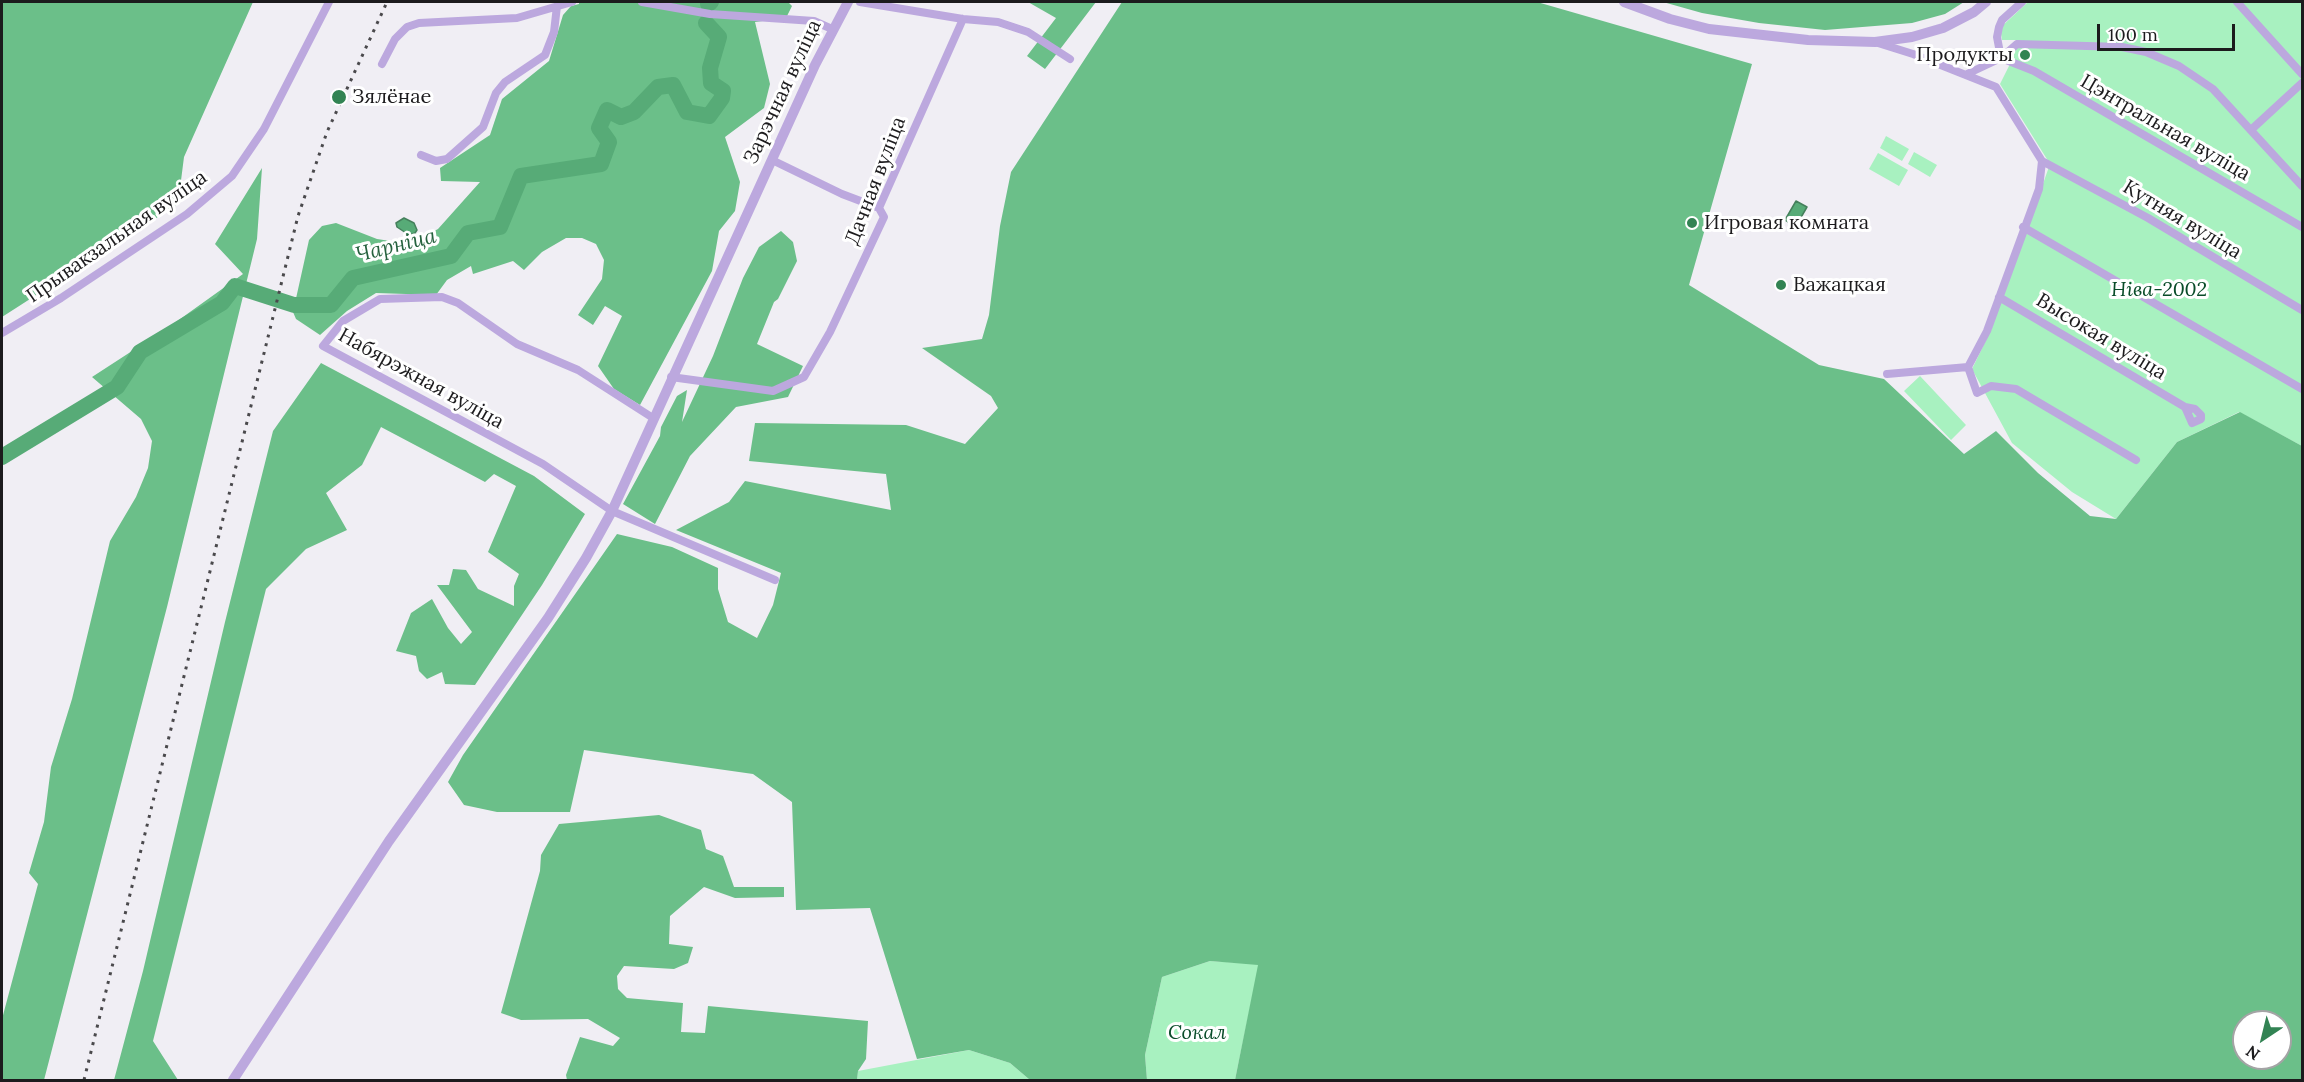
<!DOCTYPE html>
<meta charset="utf-8">
<style>
body{margin:0}
#map{position:relative;width:2304px;height:1082px;overflow:hidden;background:#f0eef4;font-family:Lora,serif}
canvas{display:block}
.frame{position:absolute;inset:0;border:3px solid #1c1b1d;pointer-events:none}
.north{position:absolute;left:2232px;top:1010px;width:60px;height:60px;box-sizing:border-box;background:#fff;border:2px solid #a4a4a5;border-radius:50%;rotate:215deg;font-size:16px;font-weight:700;line-height:24px;text-align:center;color:#1c1b1d}
.north::after{content:'';display:block;margin:auto;width:21px;height:27px;background:#328353;clip-path:polygon(50% 0,100% 100%,50% 72%,0 100%)}
.scale{position:absolute;left:2097px;top:24px;width:138px;height:27px;box-sizing:border-box;border:3px solid #1c1b1d;border-top:0;padding-left:8px;font-size:18px;line-height:21px;white-space:nowrap;color:#1c1b1d;-webkit-text-stroke:4px #fff;paint-order:stroke}
</style>
<div id="map">
<canvas width="2304" height="1082"></canvas>
<div class="frame"></div>
<div class="north">N</div>
<div class="scale">100 m</div>
</div>
<script>
const c = document.querySelector('canvas').getContext('2d');
c.lineJoin = 'round';
function paint(path, color) { c.fillStyle = color; c.fill(path, 'evenodd'); }
const shape = rows => new Path2D(rows.map(r => 'M' + r).join(''));
function trace(path, color, width, dash) { c.strokeStyle = color; c.lineWidth = width; c.lineCap = dash ? 'butt' : 'round'; c.setLineDash(dash || []); c.stroke(path); }
function label(font, color, halo, rows, align = 'center') {
  c.font = font + ' Lora,serif'; c.lineWidth = 6; c.setLineDash([]); c.textBaseline = 'middle'; c.strokeStyle = halo; c.fillStyle = color; for (const [text, x, y, turn = 0] of rows) {
    c.save(); c.translate(x, y); c.rotate((+turn || 0) * Math.PI / 180); c.textAlign = isNaN(turn) ? turn : align; if (halo) c.strokeText(text, 0, 0); c.fillText(text, 0, 0); c.restore();
  }
}
paint(shape([
 [2028,2,2302,2,2302,446,2239,412,2177,442,2116,519,2072,492,2012,443,1972,369,1991,330,2050,164,2000,84,2009,66,2016,40,2002,40,2000,28],
 [1886,136,1909,149,1902,161,1880,148],
 [1914,152,1937,165,1930,177,1908,164],
 [1878,153,1908,170,1899,186,1869,169],
 [1920,376,1966,425,1951,440,1904,391],
 [1210,961,1259,964,1235,1080,1147,1080,1145,1055,1162,977],
 [969,1050,1010,1063,1030,1080,857,1080,858,1071]
]), '#a8f1c0');
paint(shape([
 [2,2,253,2,184,157,178,204,2,317],
 [579,2,788,2,792,6,786,18,755,22,770,84,764,108,725,137,740,182,735,211,719,231,712,271,640,405,614,389,598,366,622,316,605,306,593,325,578,315,602,279,604,260,596,244,582,238,566,238,542,252,524,270,513,261,473,274,471,266,447,280,436,295,376,293,347,311,320,335,296,319,293,312,309,240,322,226,336,223,377,239,410,244,438,229,480,182,441,181,440,168,490,135,502,99,549,61,563,15,571,6,579,4],
 [1028,2,1096,2,1045,69,1027,56,1056,18],
 [1122,2,1537,2,1752,64,1689,285,1819,365,1884,379,1964,454,1996,431,2038,473,2090,516,2116,519,2177,442,2240,412,2302,446,2302,1080,1235,1080,1258,965,1210,961,1162,977,1145,1055,1147,1080,1030,1080,1010,1063,969,1050,917,1059,870,908,796,910,792,802,753,774,584,750,570,812,497,812,464,805,448,782,463,755,617,534,672,547,718,568,718,589,728,622,757,638,773,605,781,573,676,530,729,502,745,481,891,510,886,474,749,461,755,423,906,425,965,444,998,408,991,396,922,348,982,339,989,315,1000,226,1011,172],
 [2244,1022,2280,1022,2280,1058,2244,1058],
 [1663,2,1964,2,1945,14,1912,23,1825,30,1759,23,1702,13],
 [262,168,257,239,167,607,44,1080,2,1080,2,1019,38,884,29,873,44,822,51,767,72,699,110,541,136,497,148,468,152,441,141,419,92,377,169,327,243,274,215,244],
 [781,231,793,242,797,261,778,299,774,302,757,344,803,366,788,397,736,407,690,456,655,524,623,504,660,436,661,427,677,396,687,390,682,422,713,356,743,278,759,247],
 [321,363,534,476,585,514,542,585,475,685,445,684,442,672,427,679,419,671,416,656,396,651,411,613,432,599,448,628,461,644,472,632,437,585,449,585,453,569,466,570,478,589,514,606,514,586,519,574,488,552,516,486,494,474,485,482,381,427,362,465,326,493,347,530,306,549,266,589,153,1041,178,1080,114,1080,143,971,225,622,273,431],
 [659,815,701,830,706,849,723,856,734,887,784,887,784,897,735,898,704,887,670,916,669,944,693,947,688,963,674,969,624,966,617,976,618,989,627,998,683,1003,681,1032,705,1033,708,1006,868,1021,866,1059,858,1071,857,1080,567,1080,566,1075,580,1037,613,1046,620,1038,588,1019,521,1020,501,1013,540,871,541,855,559,824]
]), '#6bbf89');
const water = shape([
 [1796,201,1807,207,1796,226,1785,220,1796,201],
 [404,218,414,223,417,230,415,233,409,235,397,227,396,223,404,218]
]);
paint(water, '#57ab77');
trace(water, '#45805c', 1.5);
trace(shape([
 [708,4,711,2],
 [2,457,117,387,140,352,222,303,235,286,294,305,331,305,353,278,451,256,468,233,500,227,521,176,601,164,609,142,599,128,607,110,621,117,634,112,658,87,673,85,687,112,709,116,722,98,723,91,711,83,710,68,719,37,706,23]
]), '#57ab77', 16);
trace(shape([
 [642,2,710,14,814,21,832,29],
 [860,2,963,19,998,22,1028,32,1070,59],
 [2022,2,2002,20,1999,27,1997,37,2001,58,2034,71,2302,227],
 [2237,2,2302,74],
 [1878,43,1913,54,1996,87,2042,161,2039,189,1987,331,1968,367,1887,374],
 [382,64,395,39,407,27,419,23,517,18,572,2],
 [1967,74,2001,58,2017,44,2122,47,2146,52,2179,66,2213,89,2302,186],
 [2252,129,2302,83],
 [421,155,436,161,447,159,483,127,496,93,505,82,545,55,554,32,557,6],
 [772,160,842,194,879,208],
 [2042,161,2148,218,2302,310],
 [2023,227,2302,389],
 [1999,297,2185,407,2192,423,2201,419,2201,415,2195,409,2185,407],
 [2,333,61,298,187,214,232,176,264,129,329,2],
 [1968,367,1977,393,1991,386,2016,389,2136,460],
 [671,377,773,391,804,377,830,332,884,217,879,208,963,19],
 [653,418,578,370,517,344,458,303,442,297,380,299,343,321,323,346,543,464,612,511,775,580]
]), '#bca8de', 8);
trace(shape([
 [1624,2,1670,19,1709,29,1808,40,1875,42,1912,37,1943,28,1974,12,1986,2],
 [233,1080,389,841,548,618,586,558,612,511,815,65,848,2]
]), '#bca8de', 10);
trace(shape([
 [84,1080,298,216,327,132,387,2]
]), '#4a494c', 3, [3, 6]);
for (const [x, y, r, color] of [
 [2025,55,6,"#328353"],
 [339,97,8,"#328353"],
 [1692,223,6,"#328353"],
 [1781,285,6,"#328353"]
]) { const dot = new Path2D(); dot.arc(x, y, r, 0, 2 * Math.PI); c.fillStyle = color; c.fill(dot); trace(dot, '#fff', 2); }
label('20px', '#1c1b1d', '#fff', [
 ["Продукты",2013,55,"right"],
 ["Зялёнае",352,97],
 ["Игровая комната",1704,223],
 ["Важацкая",1793,285]
], 'left');
label('20px', '#1c1b1d', '#fff', [
 ["Зарэчная вуліца",783,92,-65],
 ["Цэнтральная вуліца",2165,128,30],
 ["Дачная вуліца",876,181,-69],
 ["Кутняя вуліца",2182,220,31],
 ["Прывакзальная вуліца",117,237,-35],
 ["Высокая вуліца",2101,337,31],
 ["Набярэжная вуліца",421,379,29]
]);
label('italic 20px', '#094c29', '#fff', [
 ["Ніва-2002",2159,290],
 ["Сокал",1197,1033]
]);
label('italic 21px', '#26623e', '#fff', [
 ["Чарніца",396,246,-14]
]);
</script>
